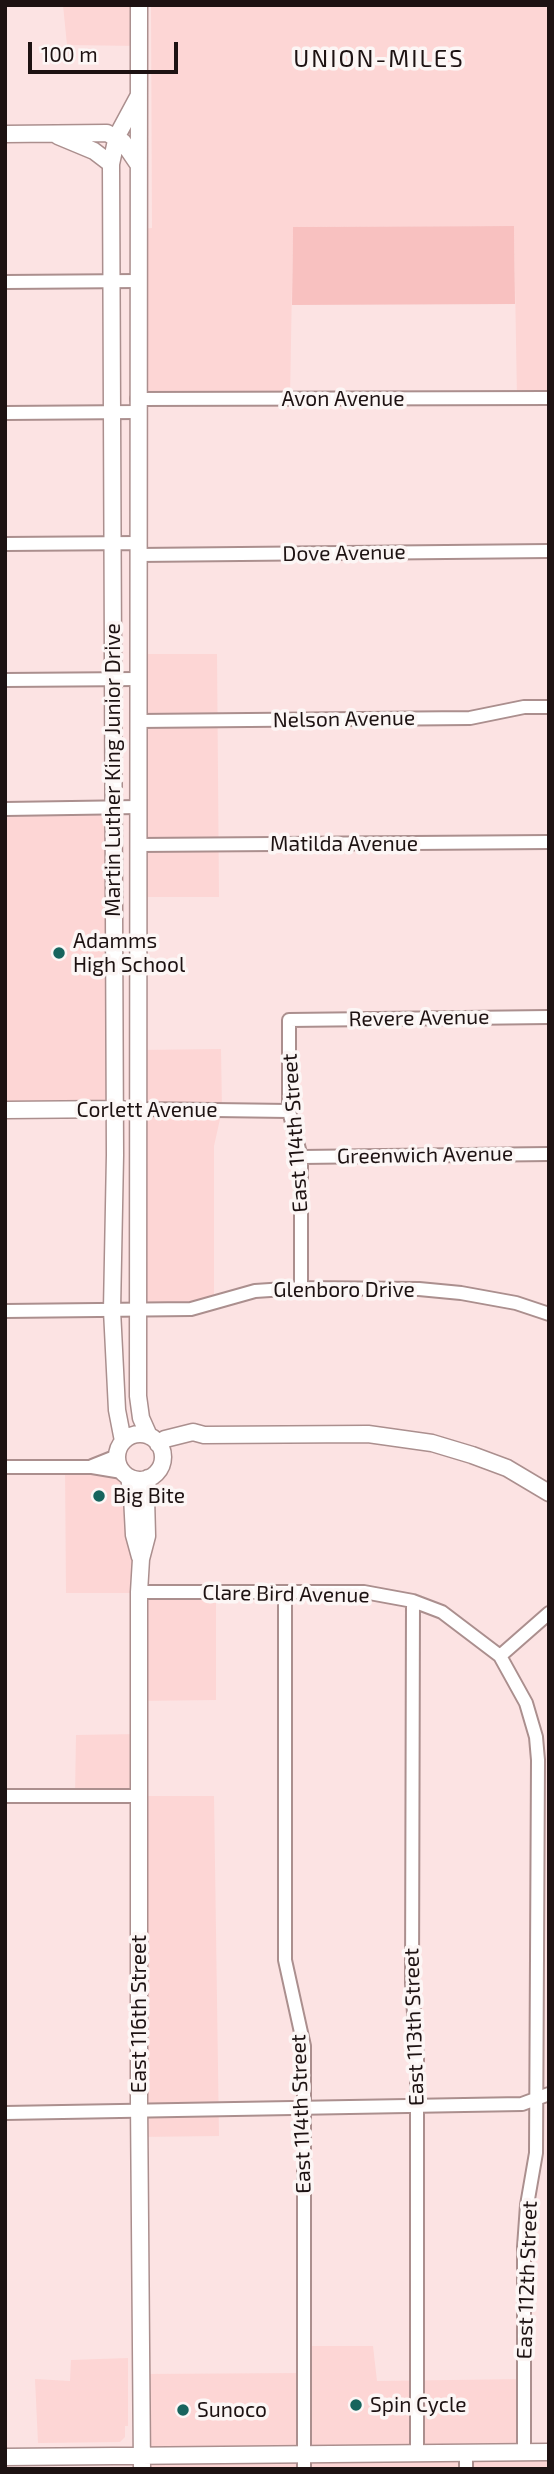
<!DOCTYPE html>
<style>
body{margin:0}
#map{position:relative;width:554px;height:2474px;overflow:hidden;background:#fce3e3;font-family:"Exo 2",sans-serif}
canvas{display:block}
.frame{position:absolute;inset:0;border:7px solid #1d1212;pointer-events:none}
.scale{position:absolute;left:28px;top:42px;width:150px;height:32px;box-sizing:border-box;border:4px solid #1d1212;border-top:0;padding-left:9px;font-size:21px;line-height:24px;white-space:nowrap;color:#1d1212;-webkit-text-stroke:5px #fcf6f5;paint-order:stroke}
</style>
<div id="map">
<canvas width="554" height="2474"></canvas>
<div class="frame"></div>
<div class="scale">100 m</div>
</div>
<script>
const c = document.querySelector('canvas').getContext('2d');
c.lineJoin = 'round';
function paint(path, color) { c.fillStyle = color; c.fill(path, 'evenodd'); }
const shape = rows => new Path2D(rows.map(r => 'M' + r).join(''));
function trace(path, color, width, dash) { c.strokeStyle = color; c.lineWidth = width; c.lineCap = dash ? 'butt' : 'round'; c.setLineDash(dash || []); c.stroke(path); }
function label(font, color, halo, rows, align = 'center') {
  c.font = font + ' "Exo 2",sans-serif'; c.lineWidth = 7; c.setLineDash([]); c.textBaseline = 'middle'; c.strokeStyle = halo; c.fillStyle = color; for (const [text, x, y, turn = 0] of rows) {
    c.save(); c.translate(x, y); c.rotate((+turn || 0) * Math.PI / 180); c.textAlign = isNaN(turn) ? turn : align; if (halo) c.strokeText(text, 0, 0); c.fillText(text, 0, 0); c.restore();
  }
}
paint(shape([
 [63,5,139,5,139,46,67,45],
 [151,5,549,5,549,398,517,398,514,226,293,227,290,399,137,399,139,229,152,228],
 [138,654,217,654,219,897,138,897],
 [113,808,114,1109,5,1110,5,809],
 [221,1049,222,1110,214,1146,214,1302,139,1310,138,1050],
 [65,1467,122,1472,139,1592,216,1593,216,1700,139,1701,139,1593,66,1593],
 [139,1734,139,1796,214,1796,219,2136,139,2137,139,1796,75,1796,76,1735],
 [303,2346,373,2346,377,2381,524,2379,524,2451,549,2452,549,2469,142,2469,141,2374,303,2373],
 [128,2358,128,2426,125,2426,125,2437,120,2442,38,2443,35,2379,70,2381,71,2360]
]), '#fdd6d5');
paint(shape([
 [514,226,515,304,292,305,293,227]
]), '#f8c1c0');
const street = shape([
 [5,282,138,281],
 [137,399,549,398],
 [5,413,137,412],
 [5,544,138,543],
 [138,555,549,551],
 [5,680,138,679],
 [138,721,470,718,524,707,549,707],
 [5,809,138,807],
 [138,845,549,842],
 [138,1109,289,1111],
 [301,1157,549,1154],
 [301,1288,301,1157,289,1111,289,1020,549,1017],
 [5,1311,191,1309,255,1291,301,1288,419,1289,461,1293,516,1303,549,1314],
 [92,1466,117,1456],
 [5,1467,92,1467,122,1472],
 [139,1592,364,1592,413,1601,442,1612,500,1656,526,1703,536,1737,538,1760,536,2153,527,2205,524,2247,524,2452],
 [285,1593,285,1960,304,2046,304,2469],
 [413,1601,412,1983,417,2059,417,2453],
 [500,1656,549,1613],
 [5,1796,139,1796],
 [5,2113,522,2104,549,2094],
 [466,2452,466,2469]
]);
const secondary = shape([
 [139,5,138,1396,141,1418,149,1436],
 [5,134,107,133,123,142,138,164],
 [58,136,94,151,111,164],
 [5,1110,122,1109],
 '117 1457a23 23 0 1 1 46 0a23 23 0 1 1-46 0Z',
 [123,1441,117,1410,112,1310,115,1155,111,164,117,136,138,97],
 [158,1444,165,1439,193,1432,204,1435,368,1434,432,1443,472,1455,507,1468,549,1493],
 [129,1477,132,1496,134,1535,140,1557],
 [5,2457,549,2452],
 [142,2469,139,2101,139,1592,141,1559,147,1536,146,1497,148,1478]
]);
trace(street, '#ab8f8e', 16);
trace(secondary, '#ab8f8e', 19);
trace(street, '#fff', 12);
trace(secondary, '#fff', 16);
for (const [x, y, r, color] of [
 [59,953,7,"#17645d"],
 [99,1496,7,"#17645d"],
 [356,2405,7,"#17645d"],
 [183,2410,7,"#17645d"]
]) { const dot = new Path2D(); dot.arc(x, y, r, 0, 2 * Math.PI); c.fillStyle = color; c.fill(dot); trace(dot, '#fcf6f5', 2.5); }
label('21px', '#1d1212', '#fcf6f5', [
 ["Avon Avenue",343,399],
 ["Dove Avenue",344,553,-1],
 ["Nelson Avenue",344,719,-1],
 ["Martin Luther King Junior Drive",113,770,-90],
 ["Matilda Avenue",344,844],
 ["Revere Avenue",419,1018,-1],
 ["Corlett Avenue",147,1110],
 ["East 114th Street",295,1133,-94],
 ["Greenwich Avenue",425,1155,-1],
 ["Glenboro Drive",344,1290],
 ["Clare Bird Avenue",286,1594,1],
 ["East 116th Street",139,2014,-90],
 ["East 113th Street",414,2027,-92],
 ["East 114th Street",301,2114,-92],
 ["East 112th Street",527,2280,-88]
]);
label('21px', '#1d1212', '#fcf6f5', [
 ["Adamms",73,941],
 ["High School",73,965],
 ["Big Bite",113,1496],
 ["Spin Cycle",370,2405],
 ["Sunoco",197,2410]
], 'left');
c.letterSpacing = '2px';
label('24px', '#1d1212', '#fcf6f5', [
 ["UNION-MILES",379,59]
]);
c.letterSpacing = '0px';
</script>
